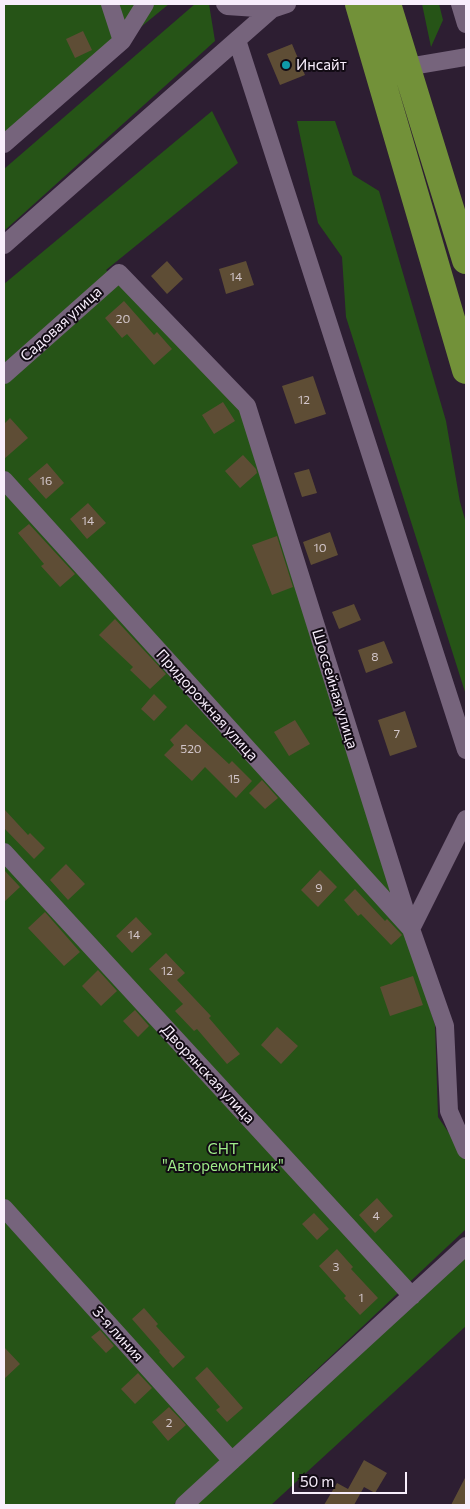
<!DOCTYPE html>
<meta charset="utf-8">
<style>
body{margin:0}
#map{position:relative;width:470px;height:1509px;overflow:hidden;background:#2d1e32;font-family:Commissioner,sans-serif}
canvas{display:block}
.frame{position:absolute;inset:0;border:5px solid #f8eefc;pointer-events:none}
.scale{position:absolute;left:292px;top:1472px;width:115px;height:22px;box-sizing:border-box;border:2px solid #f8eefc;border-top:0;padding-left:6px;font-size:15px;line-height:18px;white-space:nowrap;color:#f8eefc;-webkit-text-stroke:4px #120b14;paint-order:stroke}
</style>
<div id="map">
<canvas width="470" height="1509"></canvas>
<div class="frame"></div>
<div class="scale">50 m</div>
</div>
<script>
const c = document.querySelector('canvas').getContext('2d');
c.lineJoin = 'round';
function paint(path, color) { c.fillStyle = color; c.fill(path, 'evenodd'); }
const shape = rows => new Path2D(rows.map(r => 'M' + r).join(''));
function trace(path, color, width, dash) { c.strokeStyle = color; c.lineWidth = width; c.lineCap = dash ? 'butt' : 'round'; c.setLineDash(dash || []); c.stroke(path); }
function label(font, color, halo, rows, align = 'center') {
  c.font = font + ' Commissioner,sans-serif'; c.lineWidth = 4; c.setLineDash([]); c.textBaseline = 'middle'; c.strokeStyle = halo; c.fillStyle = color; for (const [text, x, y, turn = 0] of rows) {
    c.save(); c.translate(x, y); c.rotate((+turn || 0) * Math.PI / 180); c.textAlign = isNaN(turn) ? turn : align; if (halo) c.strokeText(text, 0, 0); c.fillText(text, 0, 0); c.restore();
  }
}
paint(shape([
 [4,4,169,4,4,139],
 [195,4,209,4,215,41,4,231,4,169],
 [422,4,439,4,443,20,431,47],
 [212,111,238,163,106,270,239,407,435,1025,438,1117,466,1158,466,1229,173,1505,4,1505,4,284],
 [297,121,335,121,353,175,379,191,446,421,460,502,466,523,466,695,346,317,342,257,318,223],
 [466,1255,466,1326,271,1505,193,1505]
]), '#265417');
paint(shape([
 [83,31,92,50,75,58,66,39],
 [292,44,305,75,280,85,267,54],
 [167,261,183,279,167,294,151,276],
 [246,261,254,285,226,294,219,269],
 [124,301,154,335,157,332,172,349,154,365,127,334,122,338,105,318],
 [313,376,326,414,295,424,282,386],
 [223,402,235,421,214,434,202,415],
 [10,418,28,438,4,459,4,424],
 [243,455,256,469,257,473,240,488,225,471],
 [47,463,64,483,46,499,28,479],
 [309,469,317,493,302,497,294,473],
 [88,503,106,523,87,539,70,519],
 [29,524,75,574,60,587,41,566,44,564,18,533],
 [330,532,338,555,311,565,303,542],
 [277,536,293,587,272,595,252,545],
 [354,604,361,620,339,629,332,612],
 [115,619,166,674,150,689,130,670,133,667,99,635],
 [384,641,393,663,366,673,358,650],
 [154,694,167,707,154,721,141,709],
 [405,711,417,747,390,756,378,720],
 [295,720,310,744,289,756,274,732],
 [186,724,229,764,232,761,252,781,236,798,205,767,192,781,164,755,174,745,170,740],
 [262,780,278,798,265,809,249,793],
 [4,809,28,835,30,833,45,848,34,859,4,828],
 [66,864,85,884,68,900,50,880],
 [4,870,20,887,4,902],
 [320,870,337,887,318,907,301,890],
 [355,889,385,921,387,919,402,935,391,945,361,914,358,916,344,900],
 [45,912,80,952,64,966,28,928],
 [136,917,152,934,132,953,116,936],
 [166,953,185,973,177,980,211,1016,209,1018,240,1054,227,1064,197,1029,194,1031,175,1011,183,1004,149,969],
 [98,970,117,991,101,1006,82,986],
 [413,976,423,1005,390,1016,380,987],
 [135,1010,149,1026,138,1037,123,1021],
 [277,1027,298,1046,281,1064,261,1045],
 [377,1198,393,1216,375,1233,359,1215],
 [314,1213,329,1229,317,1240,302,1224],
 [337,1249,353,1267,351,1269,378,1298,360,1315,344,1298,346,1296,319,1266],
 [144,1308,158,1324,156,1326,185,1357,173,1368,159,1352,160,1351,132,1319],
 [100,1330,114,1346,106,1353,91,1337],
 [4,1347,20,1364,4,1379],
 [207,1367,243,1408,227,1422,216,1410,220,1407,195,1378],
 [138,1373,152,1388,135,1404,121,1389],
 [169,1407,186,1425,168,1441,152,1422],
 [364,1460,387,1473,375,1493,364,1487,354,1505,324,1505,337,1483,348,1489],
 [466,1476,466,1505,451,1505]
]), '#5e4d35');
trace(shape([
 [110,4,122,41],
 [225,4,227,6,272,9,287,4],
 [460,4,466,24],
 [237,40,466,750],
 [407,67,466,57],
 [4,144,122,41,145,4],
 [4,245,272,9],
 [4,375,119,273,247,406,411,929,445,1026,449,1111,466,1150],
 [4,480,411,929,466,819],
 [4,852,412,1296],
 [4,1208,232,1461],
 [184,1505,466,1246]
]), '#76647c', 18);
trace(shape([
 [359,4,466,370],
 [387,4,466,260]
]), '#729139', 28);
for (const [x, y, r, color] of [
 [286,65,5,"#0f9aa8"]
]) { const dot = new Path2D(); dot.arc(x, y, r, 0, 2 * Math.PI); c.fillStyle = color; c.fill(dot); trace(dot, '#120b14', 2); }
label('12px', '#d2c6ca', null, [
 ["14",236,277],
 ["20",123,319],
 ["12",304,400],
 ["16",46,481],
 ["14",88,521],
 ["10",320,548],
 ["8",375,657],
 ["7",397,734],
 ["520",191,749],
 ["15",234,779],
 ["9",319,888],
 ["14",134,935],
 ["12",167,971],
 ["4",376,1216],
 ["3",336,1267],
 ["1",361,1298],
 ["2",169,1423]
]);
label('15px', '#f8eefc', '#120b14', [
 ["Инсайт",296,65]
], 'left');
label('15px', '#f8eefc', '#120b14', [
 ["Садовая улица",61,324,-42],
 ["Шоссейная улица",335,689,73],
 ["Придорожная улица",207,705,48],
 ["Дворянская улица",208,1074,47],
 ["3-я линия",118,1334,48]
]);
label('15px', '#9fec89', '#120b14', [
 ["СНТ",223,1149],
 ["\"Авторемонтник\"",223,1166]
]);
</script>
